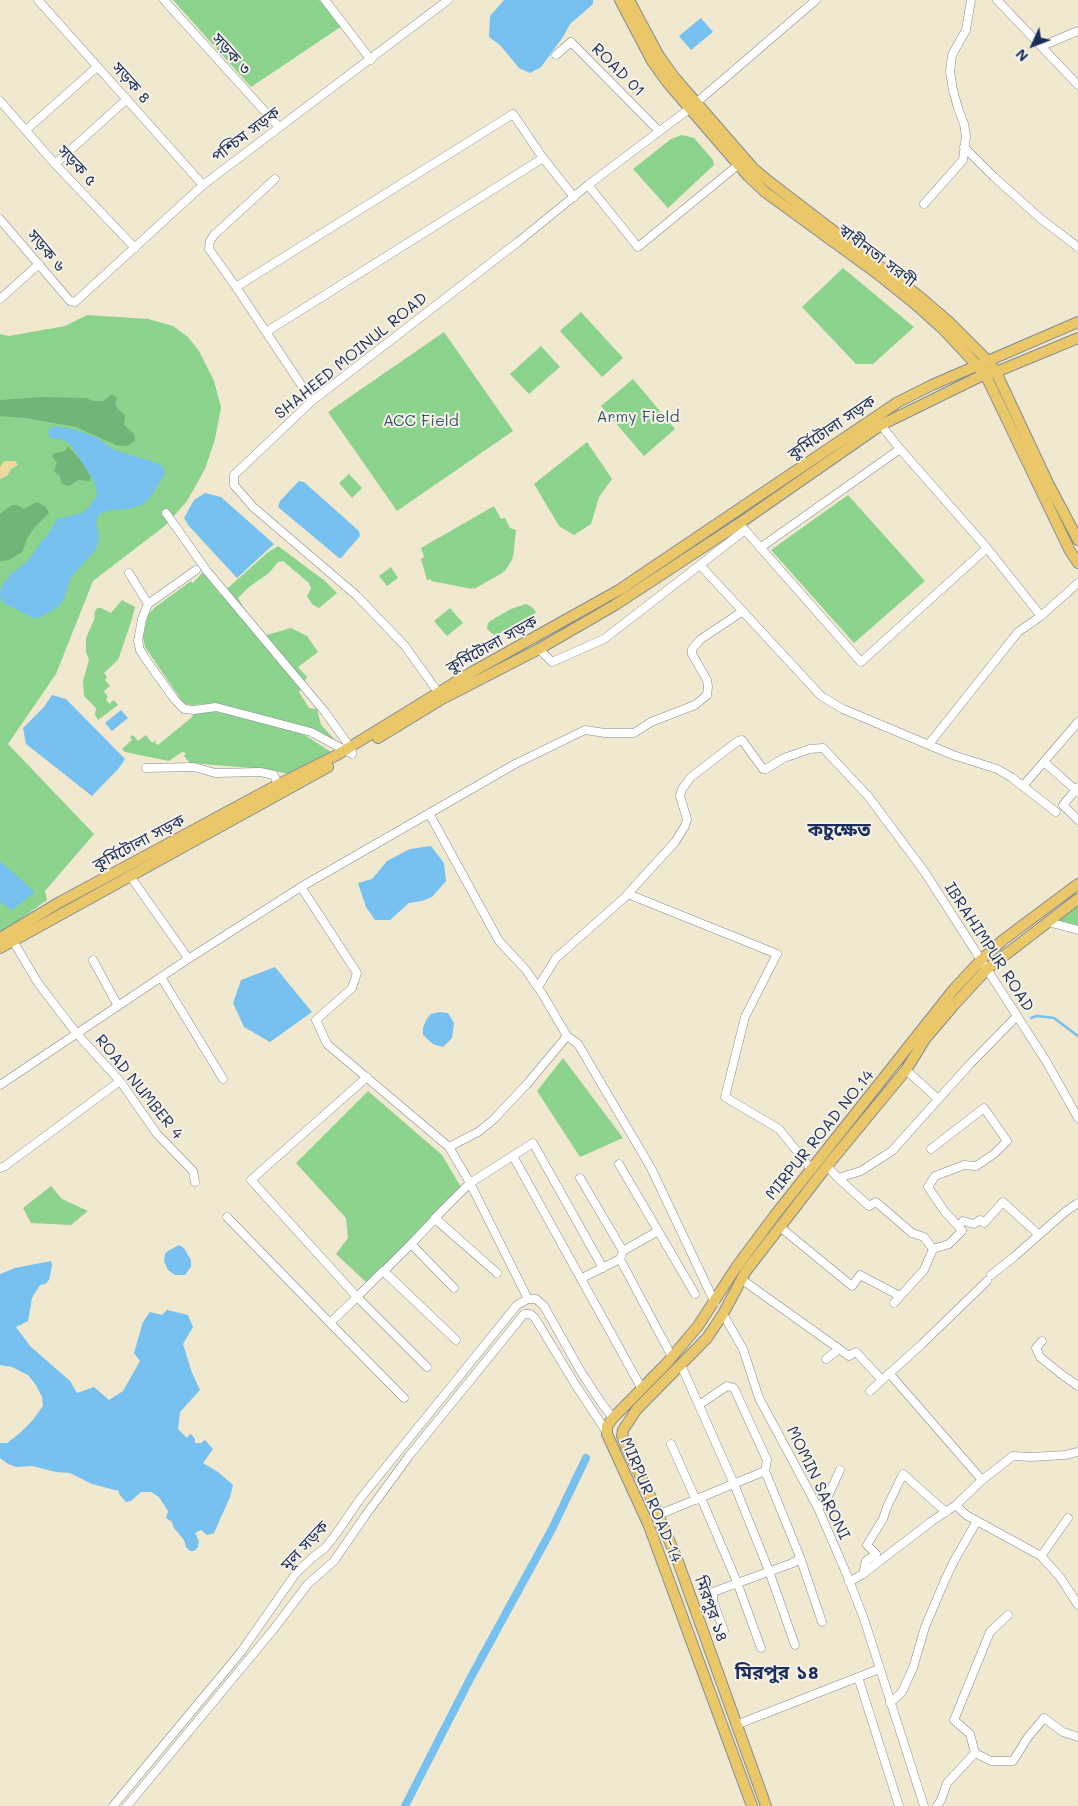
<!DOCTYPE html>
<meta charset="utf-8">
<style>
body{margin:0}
#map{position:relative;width:1078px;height:1806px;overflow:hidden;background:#f0e8cf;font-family:Mali,sans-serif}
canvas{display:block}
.north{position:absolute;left:1008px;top:20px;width:50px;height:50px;-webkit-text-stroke:4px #f7f3e8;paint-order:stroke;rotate:227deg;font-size:14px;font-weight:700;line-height:20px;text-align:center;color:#1b2f5e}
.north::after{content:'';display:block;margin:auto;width:18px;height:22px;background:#1b2f5e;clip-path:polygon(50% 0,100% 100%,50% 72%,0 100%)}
</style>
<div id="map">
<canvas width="1078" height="1806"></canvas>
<div class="north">N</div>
</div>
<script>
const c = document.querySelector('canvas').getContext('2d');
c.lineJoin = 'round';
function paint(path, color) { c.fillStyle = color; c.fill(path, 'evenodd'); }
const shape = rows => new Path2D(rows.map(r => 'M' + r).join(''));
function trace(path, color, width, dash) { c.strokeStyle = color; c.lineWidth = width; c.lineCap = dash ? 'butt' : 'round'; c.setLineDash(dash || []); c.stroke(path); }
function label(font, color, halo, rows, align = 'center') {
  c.font = font + ' Mali,"Noto Sans Bengali",sans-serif'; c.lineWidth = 4; c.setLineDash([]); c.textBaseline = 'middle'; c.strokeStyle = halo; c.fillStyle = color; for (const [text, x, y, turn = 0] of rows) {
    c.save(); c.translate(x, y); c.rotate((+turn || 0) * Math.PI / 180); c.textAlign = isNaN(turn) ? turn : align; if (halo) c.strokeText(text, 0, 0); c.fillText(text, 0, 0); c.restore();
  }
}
paint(shape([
 [173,0,319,0,342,26,251,87],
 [682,135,694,138,713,160,714,165,668,208,633,169,671,139],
 [843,268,914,327,873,364,856,364,802,307],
 [581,312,623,358,602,377,560,331],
 [87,315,148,319,173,326,188,337,199,351,214,381,221,407,215,439,205,469,187,501,166,525,93,581,56,674,8,744,94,834,45,891,47,900,0,934,0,334,9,336,65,326],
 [444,332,513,431,397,511,328,412],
 [541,346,560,367,529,394,510,374],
 [633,379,675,429,644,456,601,406],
 [587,442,612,479,599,497,591,524,574,535,559,526,534,484],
 [349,474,362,488,352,498,339,483],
 [848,495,925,581,854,643,771,550],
 [494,506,501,519,505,518,510,528,516,530,513,557,511,557,513,558,505,571,503,570,504,572,474,589,473,587,472,589,431,581,431,579,427,580,421,559,424,557,421,548],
 [278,546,325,581,337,593,319,608,313,605,307,596,311,589,309,583,283,561,278,562,269,573,249,587,238,598,252,622,263,636,291,628,307,636,318,652,298,667,307,677,299,692,309,708,317,709,321,725,338,743,300,732,334,754,290,774,264,769,190,763,184,756,186,753,182,752,169,761,125,752,122,749,132,740,130,737,133,735,138,741,146,735,152,743,156,740,155,743,158,745,191,718,196,712,211,711,222,713,228,707,208,704,192,705,184,704,145,647,143,637,148,615,154,608,191,581,193,583,202,573,207,575,220,595,267,553],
 [391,567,398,578,387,586,379,576],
 [122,600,135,607,131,622,118,660,104,673,107,677,105,680,110,686,104,691,108,697,106,699,109,704,114,700,118,705,98,720,95,715,96,708,84,696,83,681,89,660,86,652,86,638,94,620,95,611,97,608,101,608,111,613],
 [526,604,532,607,536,612,529,621,501,633,494,635,489,631,487,628,488,623,495,618,511,609],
 [450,608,463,623,447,636,434,621],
 [1078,903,1078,927,1053,921],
 [563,1058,623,1138,580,1157,537,1091],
 [368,1091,442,1155,461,1187,368,1284,336,1254,348,1238,346,1218,296,1163],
 [51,1186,62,1199,88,1211,71,1225,31,1223,23,1208]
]), '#8cd38d');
paint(shape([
 [112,394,117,398,115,404,118,409,125,415,124,425,134,434,135,441,127,446,116,445,76,427,26,418,0,416,0,400,42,397,86,398,93,401,103,401],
 [68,446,83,463,91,478,90,481,78,480,69,486,62,484,60,476,54,471,57,462,52,457,53,454,65,451],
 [37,502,46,507,49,513,34,528,28,537,22,552,9,560,0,561,0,514,12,505,17,505,24,509]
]), '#71b578');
paint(shape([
 [4,461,15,461,18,465,11,469,7,476,0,479,0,467]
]), '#eeda9e');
paint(shape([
 [504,0,593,0,593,4,570,24,563,37,541,67,530,73,519,68,500,45,489,37,490,16],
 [701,18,713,32,691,50,679,36],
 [56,426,76,430,96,437,114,450,157,463,163,467,165,473,152,495,142,505,128,509,111,510,99,514,96,522,99,534,98,543,95,551,71,577,64,599,58,607,38,618,33,618,2,602,0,595,2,585,12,573,28,561,41,542,47,536,57,519,82,513,89,507,97,495,94,481,74,450,68,442,60,439,50,438,48,433,50,428],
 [299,481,304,482,359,531,360,536,341,558,339,558,278,507,280,501],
 [205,493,221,497,274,544,237,578,189,526,184,518,194,500],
 [52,695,66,699,125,759,119,768,92,796,26,744,23,728,44,707],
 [121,710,128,718,112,731,105,723],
 [431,846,444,863,446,881,432,897,422,901,409,903,390,920,375,920,366,907,358,883,372,879,387,861,410,849],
 [0,861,35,892,12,910,0,902],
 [275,967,312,1012,270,1042,244,1027,233,1003,241,980],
 [440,1012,448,1013,454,1023,452,1038,443,1047,433,1044,423,1035,423,1028,426,1020,431,1014],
 [179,1245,184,1248,191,1260,191,1267,185,1275,175,1275,168,1270,164,1261,165,1254,168,1251],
 [51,1261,52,1266,49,1280,45,1284,40,1285,32,1298,28,1321,16,1327,30,1346,70,1381,77,1393,94,1387,109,1400,123,1391,140,1361,134,1353,143,1322,150,1312,162,1315,167,1310,188,1315,193,1327,183,1344,192,1373,200,1390,180,1412,178,1429,187,1438,190,1434,192,1435,195,1439,195,1443,201,1443,205,1440,213,1449,203,1463,218,1472,233,1485,230,1497,214,1533,207,1535,201,1530,195,1533,199,1541,198,1547,194,1551,190,1551,186,1547,184,1540,174,1528,172,1522,166,1518,168,1511,159,1497,151,1492,141,1492,131,1501,126,1502,119,1494,119,1491,92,1484,70,1473,56,1472,32,1466,16,1467,8,1464,0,1458,0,1443,7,1443,20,1433,33,1420,43,1406,42,1397,36,1385,28,1375,12,1367,0,1365,0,1274,15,1268]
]), '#76c1ef');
trace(shape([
 [1031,1018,1037,1016,1054,1018,1078,1036]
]), '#76c1ef', 2.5);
trace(shape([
 [405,1806,471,1677,552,1529,586,1458]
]), '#76c1ef', 8);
const minor = shape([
 [38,0,203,185],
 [164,0,279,127],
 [325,0,371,60],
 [997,0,1078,85],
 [1042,46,1078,31],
 [556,55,571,42,659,131],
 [0,101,55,164,135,248],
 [26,130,97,67],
 [964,147,994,177,1041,219,1078,247],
 [55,164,127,99],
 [275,179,214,235,210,241,209,249,236,287,312,401],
 [588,185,638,247,738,165],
 [924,204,963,160,966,136,964,124,958,108,953,90,950,72,952,55,966,30,971,0],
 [0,219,70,301,75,302,203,185,448,0],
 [236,287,513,114,543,158,574,197],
 [0,299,39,264],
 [266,332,543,158],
 [881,425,900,449,987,548,1041,616,1078,583],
 [166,513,207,571,325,712,350,747,352,752],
 [745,530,861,662,987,548],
 [760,548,900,449],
 [700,565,821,696,843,709,953,755,997,769,1011,777,1056,812],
 [196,570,148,604,142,619,138,641,140,650,147,661,175,700,184,709,194,710,216,707,311,732,352,754],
 [129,573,148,604],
 [539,649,552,662,604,639,745,530,742,527],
 [440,695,405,646,356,595,253,507,234,485,234,475,312,401,518,242,588,185,689,109,816,0],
 [929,744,1018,632,1041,616],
 [1044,762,1078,792],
 [146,768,194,767,215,773,260,772,274,775,280,789],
 [1023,786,1078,722],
 [1078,787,1063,805,1078,820],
 [430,815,499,941,526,970,543,995,567,1036,578,1044,651,1168,715,1303],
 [130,876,188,958],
 [301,887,357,973,352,988,316,1020,327,1044,449,1147,470,1183,528,1299],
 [628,894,777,954,745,1017,725,1097,779,1129,812,1170],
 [1048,922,1078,930],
 [13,941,38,983,77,1034,120,1081,157,1134,193,1171,195,1182],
 [93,960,118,1006],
 [161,977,223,1079],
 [538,987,556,958,624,898,675,842,685,826,687,819,680,796,682,789,691,777,738,741,742,740,763,769,766,769,784,758,810,749,823,748,868,796,924,871,1046,1061,1078,1118],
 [906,1070,938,1099],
 [0,1085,185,961,301,887,515,764,585,730,605,733,634,733,651,722,695,705,707,695,708,687,707,680,692,654,692,649,701,639,743,611],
 [449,1147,478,1132,493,1120,527,1084,567,1036],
 [931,1149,984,1108,1007,1141,994,1154,976,1166,964,1165,935,1176,928,1187,945,1212,958,1226,963,1221,974,1224,980,1220,984,1223,1003,1202,1039,1235],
 [513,1156,642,1389],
 [619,1164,695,1294],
 [827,1166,838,1178,861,1171,892,1151,970,1064,1017,1016],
 [0,1168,5,1166,120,1081],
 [580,1178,623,1251],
 [838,1178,869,1206,876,1202,912,1233,924,1237,933,1249],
 [227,1217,330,1323],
 [780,1227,852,1286,860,1275,900,1296],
 [658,1231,623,1251,620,1259,672,1357],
 [991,1275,1015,1256,1065,1212,1078,1203],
 [582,1278,620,1259],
 [741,1279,849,1356,856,1352,882,1380],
 [357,1297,251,1180,367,1077],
 [894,1303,924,1270,933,1249,949,1244,962,1231,958,1226],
 [723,1314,743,1349,759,1398,818,1508,847,1575,864,1619,924,1806],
 [1042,1341,1036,1348,1040,1357,1061,1374,1078,1386],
 [826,1359,839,1349],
 [681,1365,734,1484,769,1571,795,1645],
 [889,1373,982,1480],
 [870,1391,922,1344,987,1281],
 [404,1398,330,1323,357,1297,427,1367,357,1297,383,1271,456,1340,384,1271,411,1244,454,1288,411,1244,435,1219,497,1273,435,1218,470,1183,533,1143,603,1268],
 [671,1444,696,1500],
 [701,1498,737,1582,761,1648],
 [956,1505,966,1515,1041,1556,1060,1577,1078,1605],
 [818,1508,828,1496,840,1470],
 [658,1515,765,1471,767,1460,734,1388,727,1386,699,1405],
 [1041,1556,1068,1518],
 [800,1557,822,1622],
 [863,1574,866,1561,876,1554,867,1545,883,1519,887,1507,903,1474,946,1512],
 [849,1582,863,1574,932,1521,956,1505,982,1480,1013,1456,1031,1457,1065,1455,1078,1452],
 [1008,1615,990,1632,954,1720,970,1734,975,1753,991,1761,1013,1761,1028,1737,1044,1718,1063,1732,1078,1737],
 [724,1631,713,1601,713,1592,790,1564,797,1561,800,1557,765,1471],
 [858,1677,899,1806],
 [890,1703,902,1692,913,1668,925,1627,945,1580,954,1561,977,1521],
 [736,1725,879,1669],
 [113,1806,241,1652,296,1573,312,1558,325,1548,336,1534,360,1499,517,1305,528,1299,536,1299,544,1306,581,1372,602,1404,613,1418],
 [127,1806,273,1630,308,1584,334,1561,365,1516,409,1456,524,1314,530,1314,535,1318,575,1384,606,1431],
 [937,1806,941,1800,947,1783,975,1753]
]);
const major = shape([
 [620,0,652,61,667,82,748,176,765,192,879,275,914,303,943,329,985,374,1070,551,1078,563],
 [629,0,659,56,674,77,753,168,771,183,920,297,948,321,988,361,996,372,1048,483,1078,540],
 [378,738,442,699,539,649,615,605,740,523,881,425,985,374,996,372,1078,338],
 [0,938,60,902,279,784,337,755,472,672,619,590,898,402,932,385,1078,322],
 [0,948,328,767],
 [752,1806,649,1526,607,1434,607,1426,613,1418,666,1364,698,1326,737,1266,775,1215,954,989,981,960,1003,940,1078,884],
 [766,1806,677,1559,652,1500,626,1446,622,1436,623,1430,637,1409,707,1338,723,1314,746,1271,827,1166,906,1070,925,1039,954,1005,987,969,1078,899]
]);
trace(minor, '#868c96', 9);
trace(major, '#868c96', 12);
trace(minor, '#fff', 8);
trace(major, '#eac769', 10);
label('16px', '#1b2f5e', '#f7f3e8', [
 ["সড়ক ৩",231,54,48],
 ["ROAD 01",618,70,45],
 ["সড়ক ৪",131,83,48],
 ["পশ্চিম সড়ক",246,135,-37],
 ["সড়ক ৫",77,166,47],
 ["সড়ক ৬",46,251,50],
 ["স্বাধীনতা সরণী",877,256,37],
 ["SHAHEED MOINUL ROAD",351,356,-39],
 ["কুর্মিটোলা সড়ক",832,428,-34],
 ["কুর্মিটোলা সড়ক",492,645,-29],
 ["কুর্মিটোলা সড়ক",139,843,-28],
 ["IBRAHIMPUR ROAD",989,947,57],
 ["ROAD NUMBER 4",139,1087,51],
 ["MIRPUR ROAD NO.14",820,1135,-51],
 ["MOMIN SARONI",818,1483,64],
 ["MIRPUR ROAD-14",651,1500,67],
 ["মূল সড়ক",305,1546,-47],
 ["মিরপুর ১৪",711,1609,70]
]);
label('16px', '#37586a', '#f7f3e8', [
 ["Army Field",638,417],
 ["ACC Field",421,421]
]);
label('bold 19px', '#1b2f5e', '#f7f3e8', [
 ["কচুক্ষেত",839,830],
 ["মিরপুর ১৪",777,1673]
]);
</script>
